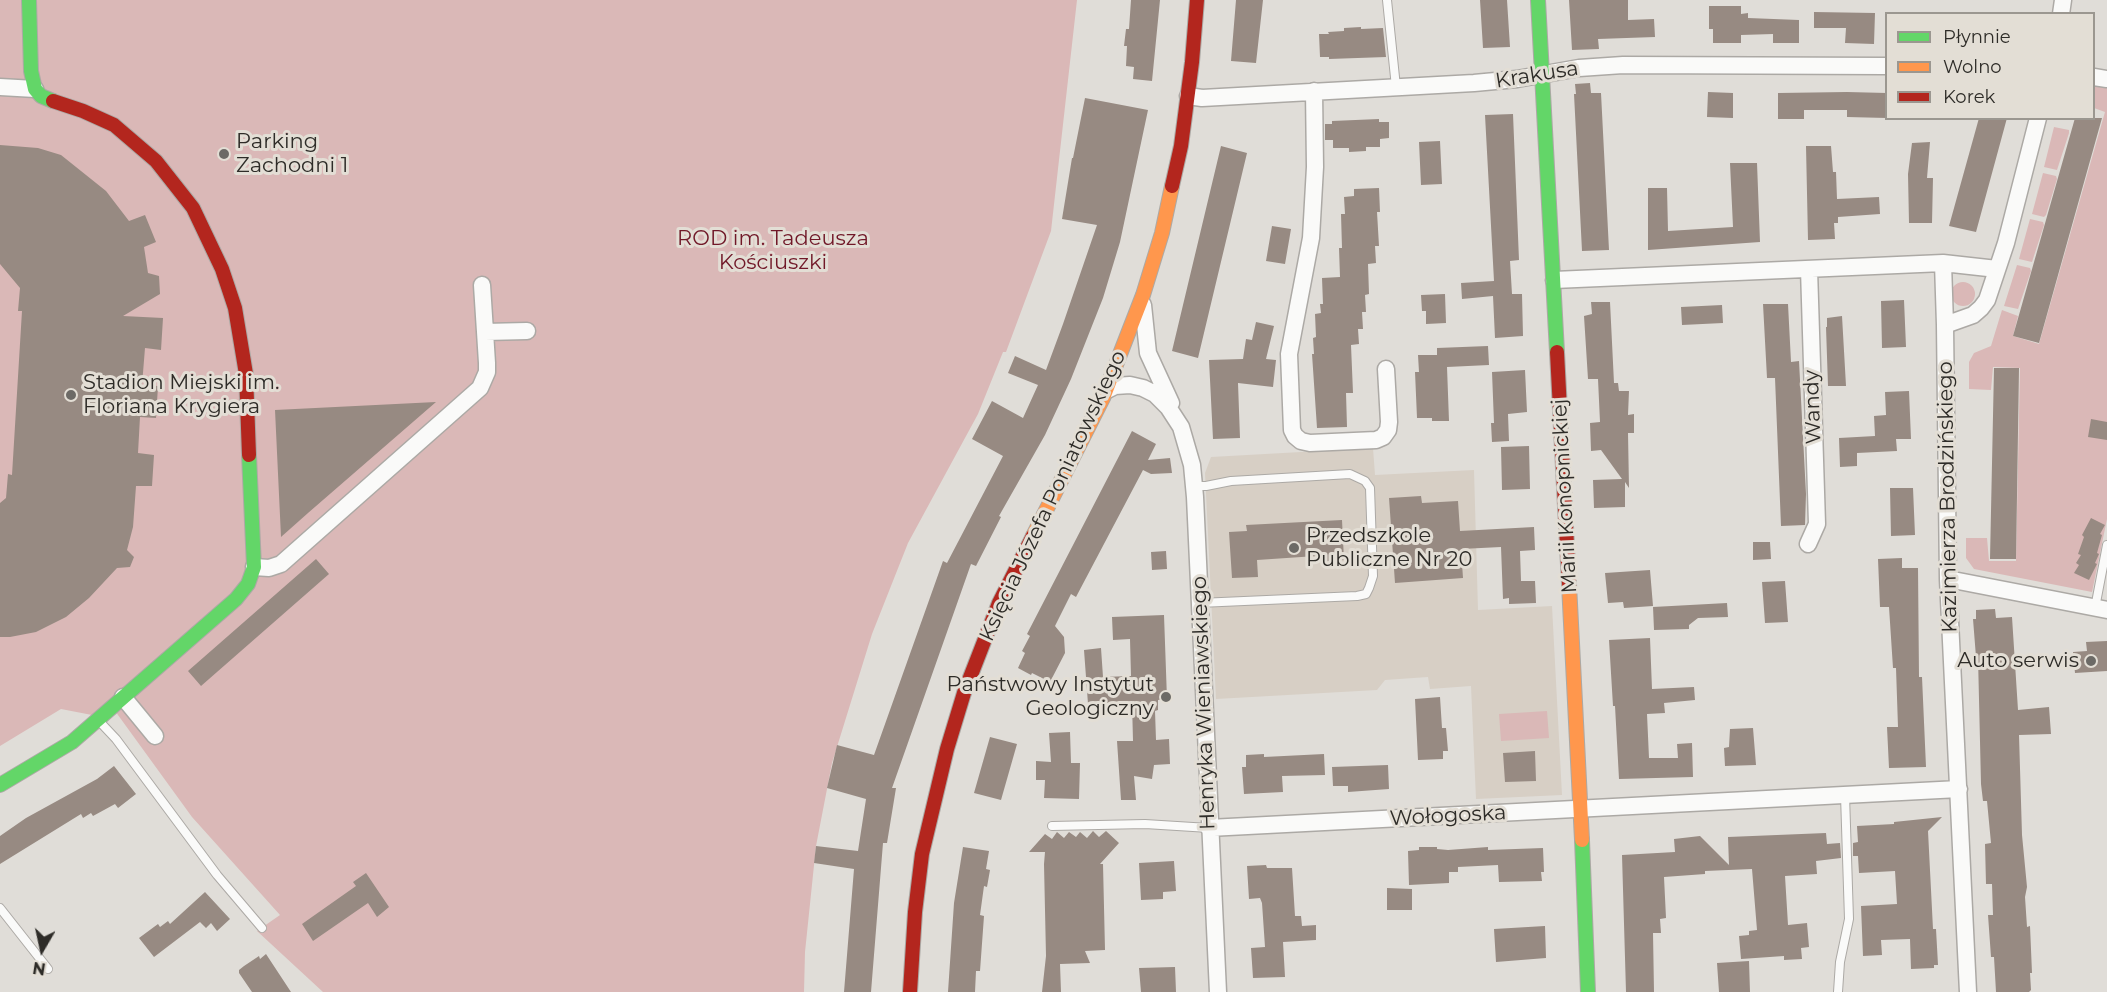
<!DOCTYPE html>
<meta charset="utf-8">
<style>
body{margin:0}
#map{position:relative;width:2107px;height:992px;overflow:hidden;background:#e0ddd8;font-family:Montserrat,sans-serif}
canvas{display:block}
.legend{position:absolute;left:1885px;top:12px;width:210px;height:108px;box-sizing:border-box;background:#e3ded5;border:2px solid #9b9790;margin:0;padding:8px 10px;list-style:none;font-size:18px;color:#2e2c28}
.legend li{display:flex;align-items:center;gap:12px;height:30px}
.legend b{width:30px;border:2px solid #9b9790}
.north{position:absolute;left:12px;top:920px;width:60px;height:60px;-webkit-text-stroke:4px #e3ded5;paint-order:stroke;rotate:189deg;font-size:16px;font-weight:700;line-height:24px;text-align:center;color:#2e2c28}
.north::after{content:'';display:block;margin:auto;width:21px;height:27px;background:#2e2c28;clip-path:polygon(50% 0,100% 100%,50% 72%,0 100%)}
</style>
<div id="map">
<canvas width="2107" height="992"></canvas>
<ul class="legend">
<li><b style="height:8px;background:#63d668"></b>Płynnie</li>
<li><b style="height:8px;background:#ff974d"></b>Wolno</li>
<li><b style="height:8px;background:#b3261e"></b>Korek</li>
</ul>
<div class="north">N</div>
</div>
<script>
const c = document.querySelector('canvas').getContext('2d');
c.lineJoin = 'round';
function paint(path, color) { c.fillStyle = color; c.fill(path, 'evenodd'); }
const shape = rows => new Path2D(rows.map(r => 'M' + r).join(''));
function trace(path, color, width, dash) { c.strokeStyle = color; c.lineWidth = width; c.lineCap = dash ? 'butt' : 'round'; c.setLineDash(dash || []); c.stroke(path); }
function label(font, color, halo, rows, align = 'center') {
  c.font = font + ' Montserrat,sans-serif'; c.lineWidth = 6; c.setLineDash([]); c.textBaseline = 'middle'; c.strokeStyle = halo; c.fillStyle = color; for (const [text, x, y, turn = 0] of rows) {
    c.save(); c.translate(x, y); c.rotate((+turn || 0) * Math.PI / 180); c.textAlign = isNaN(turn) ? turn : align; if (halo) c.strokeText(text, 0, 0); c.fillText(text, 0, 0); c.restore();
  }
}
paint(shape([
 [1373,448,1375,475,1474,470,1478,610,1552,606,1562,795,1476,799,1471,686,1430,689,1428,677,1385,680,1377,690,1216,699,1205,473,1211,457]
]), '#d7cfc5');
paint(shape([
 [0,0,1077,0,1051,231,1006,352,1003,352,978,414,908,543,872,634,832,763,816,846,805,952,804,992,323,992,257,931,280,915,192,817,110,704,92,715,61,709,0,746],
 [2094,85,2107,87,2107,519,2092,592,1974,569,1966,558,1966,538,1987,538,1989,561,2016,561,2020,368,1993,367,1991,390,1969,389,1969,362,1974,353,1991,346,2002,310,2018,316,2013,336,2039,344,2105,112,2094,108],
 [2054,127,2069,130,2069,133,2057,170,2044,167],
 [2043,173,2056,176,2057,179,2046,215,2044,217,2032,214],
 [2030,219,2043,222,2044,225,2032,262,2019,259],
 [2017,265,2030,268,2031,271,2018,309,2004,306],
 '1951 294a12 12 0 1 1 24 0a12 12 0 1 1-24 0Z',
 [1547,711,1549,738,1501,741,1499,714]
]), '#dab8b7');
paint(shape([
 [1131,0,1160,0,1152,81,1133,79,1134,67,1126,66,1127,46,1124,46,1126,29,1129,29],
 [1236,0,1263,0,1256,63,1231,61],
 [1480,0,1507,0,1510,47,1483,48],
 [1569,0,1628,0,1628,20,1654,19,1655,37,1598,39,1599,49,1572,50],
 [1709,6,1741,6,1741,14,1748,13,1748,18,1799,20,1799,43,1773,43,1773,34,1741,35,1741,43,1713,43,1713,29,1709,29],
 [1814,12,1875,13,1874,44,1845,43,1846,28,1814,28],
 [1361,27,1361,29,1383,28,1386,57,1329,59,1329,57,1320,57,1319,34,1329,34,1328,32,1344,31,1344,28],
 [1590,83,1591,93,1601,93,1609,250,1582,251,1574,94,1576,94,1575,84],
 [1708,92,1733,93,1733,118,1707,117],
 [1847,92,1887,93,1887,118,1847,117,1847,110,1804,110,1804,119,1778,119,1778,93],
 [1085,98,1148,110,1120,242,1103,298,1071,379,1045,435,999,516,1001,517,976,566,971,564,892,788,896,788,887,843,883,843,871,992,844,992,854,869,814,863,816,846,858,851,866,799,827,788,837,745,874,755,943,561,947,563,1003,456,972,439,992,401,1023,418,1038,385,1008,373,1015,356,1046,370,1063,324,1097,225,1062,219,1072,158,1073,158],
 [1513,114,1519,260,1510,261,1512,294,1522,294,1523,336,1495,338,1493,296,1462,299,1461,283,1494,281,1485,115],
 [1979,118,2007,118,1976,232,1949,226],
 [2075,118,2102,118,2039,343,2013,336],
 [1379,119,1379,122,1389,122,1389,138,1380,139,1380,147,1366,147,1366,151,1349,152,1349,148,1333,148,1333,140,1325,140,1325,124,1332,124,1332,121],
 [1440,141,1442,184,1421,185,1419,142],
 [1930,142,1927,178,1933,178,1932,223,1909,223,1908,174,1912,143],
 [0,145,38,148,61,155,106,191,129,221,145,215,156,242,144,247,148,273,159,276,160,294,123,316,163,318,161,350,145,348,142,385,158,386,156,418,140,417,138,453,154,455,152,486,136,486,133,527,127,550,134,557,130,567,117,568,89,598,66,617,36,632,10,637,0,637,0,503,6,498,8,474,12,475,22,311,18,311,20,288,0,264],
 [1221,146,1247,153,1198,358,1172,351],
 [1806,146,1831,146,1833,172,1836,172,1837,199,1879,197,1880,214,1838,217,1838,223,1834,223,1835,239,1808,240],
 [1730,163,1757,163,1760,242,1648,250,1648,188,1667,188,1668,231,1733,227],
 [1379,188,1380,212,1377,212,1379,246,1375,246,1376,263,1368,264,1369,294,1365,295,1366,312,1362,312,1363,329,1358,329,1359,344,1351,345,1353,393,1346,393,1347,427,1317,428,1312,354,1314,354,1313,338,1316,337,1315,314,1321,313,1320,304,1323,304,1322,278,1340,277,1339,248,1342,248,1341,214,1345,214,1344,197,1354,196,1354,189],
 [1272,226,1291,229,1285,264,1266,261],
 [1445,294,1446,323,1426,324,1426,311,1422,311,1421,295],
 [1904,300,1906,347,1882,348,1881,301],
 [1591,302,1610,302,1614,383,1618,383,1619,391,1629,391,1628,415,1634,414,1634,433,1628,433,1629,488,1625,482,1625,507,1594,508,1593,480,1622,479,1601,450,1591,451,1590,423,1600,422,1598,379,1588,379,1584,316,1592,314],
 [1763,304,1788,304,1791,362,1799,361,1806,494,1805,525,1781,526,1775,378,1767,378],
 [1722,305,1723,323,1682,325,1681,307],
 [1842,316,1846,386,1828,386,1826,327,1827,327,1827,318],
 [1256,322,1274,326,1266,359,1276,360,1273,387,1238,383,1240,438,1213,439,1209,360,1243,359,1246,339,1252,340],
 [1488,346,1489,365,1447,367,1449,421,1432,421,1432,418,1417,418,1415,372,1419,372,1418,355,1437,355,1437,348],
 [1994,368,2019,368,2016,559,1990,559],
 [1525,370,1527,412,1508,414,1509,441,1492,442,1491,423,1494,423,1492,372],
 [1909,391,1911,439,1896,439,1897,451,1857,453,1857,466,1840,467,1839,438,1875,436,1874,416,1886,415,1885,392],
 [436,402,308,513,281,537,275,410],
 [2091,419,2107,422,2107,440,2088,437],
 [1132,431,1156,444,1148,460,1170,458,1172,473,1151,474,1143,470,1076,597,1071,594,1055,626,1064,637,1065,653,1050,682,1032,673,1031,675,1018,668,1025,653,1022,651,1030,636,1027,634],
 [1529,446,1530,489,1502,490,1501,447],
 [1890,488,1913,488,1915,535,1891,536],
 [1421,496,1422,503,1458,501,1460,531,1534,527,1535,550,1520,551,1521,581,1535,581,1536,603,1509,604,1509,598,1503,599,1501,547,1461,549,1463,578,1395,583,1389,498],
 [2091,518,2105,525,2100,534,2102,535,2097,553,2099,554,2095,563,2097,564,2089,580,2074,573,2079,565,2076,563,2081,555,2078,554,2084,537,2082,535],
 [1342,520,1344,560,1316,562,1316,556,1257,560,1258,577,1232,578,1229,532,1247,531,1246,525],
 [1753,542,1770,542,1771,559,1753,560],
 [1166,551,1167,569,1152,570,1151,552],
 [1902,558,1902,568,1918,568,1919,677,1922,677,1926,767,1889,768,1887,727,1898,727,1896,668,1893,668,1889,607,1880,607,1878,559],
 [316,559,329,574,201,686,188,671],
 [1650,570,1653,606,1624,608,1623,602,1608,603,1605,573],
 [1785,581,1788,622,1765,623,1762,582],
 [1727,603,1728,617,1698,618,1689,625,1689,629,1654,630,1653,607],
 [1995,609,1996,618,2012,617,2018,710,2049,707,2051,734,2019,735,2022,835,2027,887,2025,897,2027,927,2030,926,2032,973,2030,973,2031,990,2029,992,1996,992,1994,957,1991,957,1988,915,1993,915,1992,884,1986,884,1985,844,1991,843,1987,801,1983,801,1981,784,1978,657,1976,657,1973,619,1976,619,1976,610],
 [1164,615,1167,699,1158,700,1158,710,1155,711,1156,740,1169,739,1170,764,1154,765,1152,779,1134,776,1136,800,1121,800,1117,741,1133,741,1132,702,1088,704,1084,650,1101,648,1103,677,1131,676,1130,639,1113,640,1112,617],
 [1650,638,1652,689,1694,687,1695,700,1664,703,1665,713,1647,714,1649,758,1678,758,1677,744,1692,743,1693,777,1619,779,1615,706,1613,706,1609,640],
 [2107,641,2107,671,2075,673,2073,652,2087,651,2086,642],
 [1440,697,1442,728,1446,728,1448,751,1443,751,1443,759,1418,760,1415,699],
 [1753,728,1756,765,1725,766,1724,748,1729,747,1730,729],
 [1070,732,1071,763,1080,763,1079,799,1044,798,1045,780,1036,780,1036,761,1051,762,1049,733],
 [990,737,1017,744,1001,800,974,793],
 [1535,751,1536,781,1505,782,1503,753],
 [1264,754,1264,757,1324,754,1325,775,1282,776,1283,792,1244,794,1242,767,1246,767,1246,755],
 [1388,765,1389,789,1348,792,1348,786,1333,786,1332,767],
 [114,766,136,794,118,808,115,804,93,816,91,813,83,818,81,814,0,864,0,836,26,818,97,779],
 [1942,817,1928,831,1933,929,1936,929,1938,965,1934,965,1934,968,1911,969,1910,939,1881,940,1882,955,1863,956,1861,906,1897,904,1895,871,1859,873,1858,856,1853,856,1853,843,1858,842,1857,826,1894,824,1894,822],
 [1093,831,1099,837,1106,831,1119,843,1100,864,1103,864,1105,950,1085,951,1090,963,1060,964,1061,992,1042,992,1046,956,1044,864,1045,852,1029,852,1045,834,1052,839,1057,832,1064,838,1069,832,1076,837,1080,832,1087,838],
 [1826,833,1827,844,1840,843,1841,858,1816,861,1817,874,1785,876,1788,925,1807,923,1809,947,1801,948,1802,959,1784,960,1784,956,1741,959,1739,936,1749,935,1749,931,1757,930,1752,869,1705,871,1705,874,1664,877,1666,918,1660,919,1661,933,1653,933,1654,992,1626,992,1622,855,1675,852,1674,839,1700,836,1729,865,1728,837],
 [963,847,989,851,986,869,990,870,987,887,984,886,980,915,984,916,980,971,976,971,975,992,948,992,954,903],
 [1419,847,1437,847,1437,849,1448,850,1488,847,1488,850,1543,848,1544,872,1541,872,1542,881,1499,882,1498,865,1458,867,1458,872,1449,872,1449,883,1409,885,1408,851,1419,850],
 [1174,861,1176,891,1163,892,1163,899,1141,900,1139,863],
 [1266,865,1267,868,1292,868,1295,916,1301,916,1302,926,1316,925,1316,940,1283,942,1285,977,1253,978,1251,948,1265,947,1262,903,1260,898,1249,899,1247,866],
 [366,873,389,907,377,917,368,903,313,941,302,924,356,886,353,882],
 [1387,888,1412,889,1412,910,1387,910],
 [205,892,230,919,217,931,211,923,206,928,200,922,154,957,139,938,158,924,160,927,168,921,170,924],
 [1545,926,1546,958,1496,962,1494,929],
 [266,954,291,992,252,992,239,973,239,970,244,966,259,956,260,959],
 [1749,961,1750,992,1719,992,1717,963],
 [1175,967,1176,992,1141,992,1139,968]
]), '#978a82');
const lane = shape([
 [1387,0,1396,87],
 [1194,486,1206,486,1231,481,1350,474,1365,481,1370,488,1373,576,1369,588,1366,594,1357,596,1199,603],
 [2095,608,2107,545],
 [99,721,116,739,217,875,262,928],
 [1052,826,1145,824,1209,828],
 [0,908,48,969],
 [1838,992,1840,962,1849,919,1845,795]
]);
const street = shape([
 [2061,14,2063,0],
 [2094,77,2107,79],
 [0,87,35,89],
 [1314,91,1315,167,1311,238,1289,354,1292,430,1295,436,1301,441,1310,443,1376,440,1383,437,1388,430,1389,422,1386,369],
 [1188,96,1202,98,1474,83,1517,79,1579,68,1623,65,1886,66],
 [1997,269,1943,263,1945,325,1973,315,1981,308,1987,300,2006,243,2038,118],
 [1554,280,1943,263],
 [1143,305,1148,353,1171,403],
 [1945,325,1948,579,1968,992],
 [485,332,527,331],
 [1105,391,1115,386,1130,385,1143,388,1155,394,1168,407,1181,427,1192,465,1195,497,1218,992],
 [1808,544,1817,524,1809,269],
 [254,567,269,568,281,564,480,388,487,372,487,363,482,285],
 [1948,579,2107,610],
 [123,697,155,736],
 [1209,828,1959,789]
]);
const fast = shape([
 [29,0,31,71,35,89,41,96,53,101],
 [1538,0,1557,352],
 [0,785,72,742,236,599,248,584,254,567,249,455],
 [1582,840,1588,992]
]);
const slow = shape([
 [1033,536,1103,398,1143,295,1162,233,1172,186],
 [1569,584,1582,840]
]);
const jam = shape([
 [53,101,83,111,114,125,156,161,193,208,222,269,235,308,246,374,249,455],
 [1172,186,1181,146,1192,62,1197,0],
 [1557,352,1569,584],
 [910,992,915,912,922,854,947,749,964,693,999,603,1033,536]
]);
trace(lane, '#aca9a5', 10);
trace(street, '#aca9a5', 19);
trace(fast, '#aca9a5', 16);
trace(slow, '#aca9a5', 16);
trace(jam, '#aca9a5', 16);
trace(lane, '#fafaf9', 8);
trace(street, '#fafaf9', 16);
trace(fast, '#63d668', 14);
trace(slow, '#ff974d', 14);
trace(jam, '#b3261e', 14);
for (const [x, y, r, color] of [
 [224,154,6,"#6c6a66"],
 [71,395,6,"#6c6a66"],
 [1294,548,6,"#6c6a66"],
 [2091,661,6,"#6c6a66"],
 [1166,697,6,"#6c6a66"]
]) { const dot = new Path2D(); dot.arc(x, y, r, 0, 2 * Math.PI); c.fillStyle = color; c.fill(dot); trace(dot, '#e3ded5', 2); }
label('21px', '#2e2c28', '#e3ded5', [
 ["Krakusa",1537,75,-9],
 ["Wandy",1813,407,-92],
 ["Księcia Józefa Poniatowskiego",1053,496,-65],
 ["Marii Konopnickiej",1565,496,-93],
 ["Kazimierza Brodzińskiego",1948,497,-91],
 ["Henryka Wieniawskiego",1204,703,-92],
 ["Wołogoska",1448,816,-3]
]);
label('21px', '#2e2c28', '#e3ded5', [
 ["Parking",236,142],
 ["Zachodni 1",236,166],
 ["Stadion Miejski im.",83,383],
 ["Floriana Krygiera",83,407],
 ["Przedszkole",1306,536],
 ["Publiczne Nr 20",1306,560],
 ["Auto serwis",2079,661,"right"],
 ["Państwowy Instytut",1154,685,"right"],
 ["Geologiczny",1154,709,"right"]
], 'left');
label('21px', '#711828', '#e3ded5', [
 ["ROD im. Tadeusza",773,239],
 ["Kościuszki",773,263]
]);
</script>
